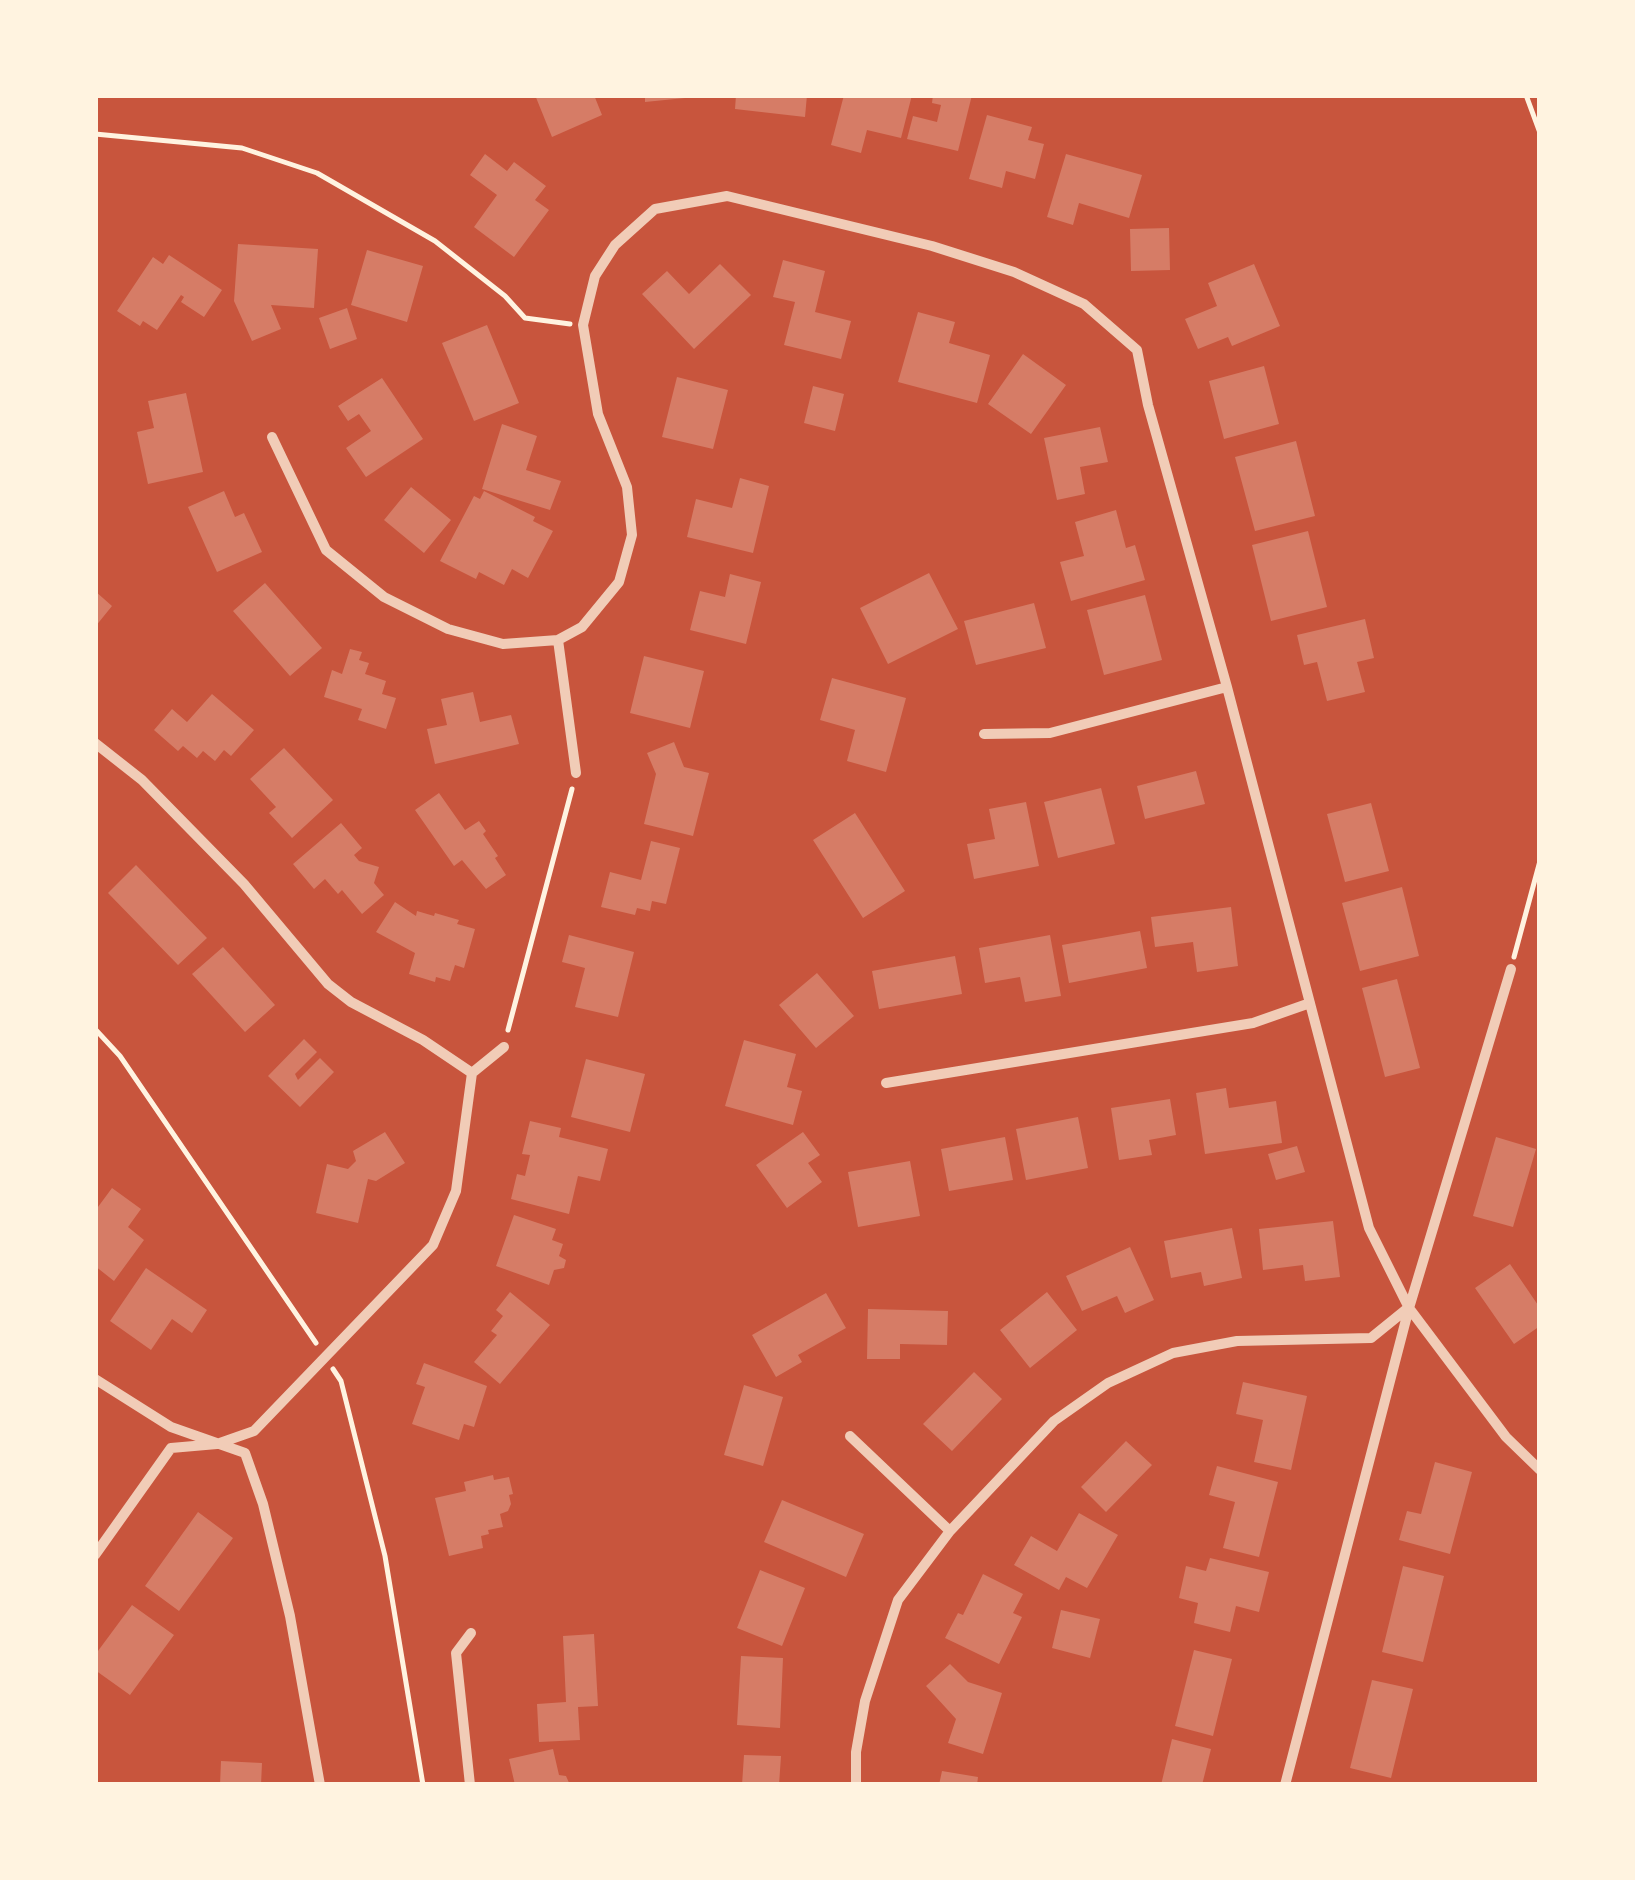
<!DOCTYPE html>
<style>
body{margin:0}
#map{position:relative;width:1635px;height:1880px;overflow:hidden;background:#c8553d;font-family:Cabin,sans-serif}
canvas{display:block}
.frame{position:absolute;inset:0;border:98px solid #fff3e0;pointer-events:none}
</style>
<div id="map">
<canvas width="1635" height="1880"></canvas>
<div class="frame"></div>
</div>
<script>
const c = document.querySelector('canvas').getContext('2d');
c.lineJoin = 'round';
function paint(path, color) { c.fillStyle = color; c.fill(path, 'evenodd'); }
const shape = rows => new Path2D(rows.map(r => 'M' + r).join(''));
function trace(path, color, width, dash) { c.strokeStyle = color; c.lineWidth = width; c.lineCap = dash ? 'butt' : 'round'; c.setLineDash(dash || []); c.stroke(path); }
paint(shape([
 [535,95,594,95,602,115,552,137],
 [645,95,685,95,685,98,645,102],
 [736,95,807,95,805,117,735,109],
 [844,95,912,95,901,138,867,130,861,153,831,145],
 [933,95,972,95,958,151,907,139,913,116,937,122,941,105,932,103],
 [987,115,1032,127,1028,140,1044,144,1035,179,1006,171,1002,188,969,179],
 [485,154,507,171,514,162,546,186,535,200,549,210,514,257,474,227,497,195,470,175],
 [1066,154,1142,175,1129,218,1079,203,1073,225,1047,217],
 [1169,228,1170,270,1131,271,1130,229],
 [238,244,318,249,314,308,271,305,281,329,252,341,234,301],
 [367,250,423,266,407,322,351,305],
 [169,255,222,290,204,317,181,302,184,297,181,295,157,330,143,321,140,326,117,311,153,257,163,264],
 [783,260,825,271,815,312,851,321,841,359,784,345,795,302,773,297],
 [720,264,751,295,694,349,642,294,667,271,689,294],
 [1254,264,1280,326,1232,346,1228,337,1198,349,1185,319,1217,306,1208,283],
 [347,308,357,339,330,349,319,318],
 [918,312,955,322,949,343,990,355,977,403,898,382],
 [487,325,519,403,474,421,442,343],
 [1023,354,1066,385,1031,434,988,404],
 [1264,366,1279,424,1224,439,1209,381],
 [677,377,728,390,713,449,662,437],
 [382,378,423,439,366,477,346,448,371,431,359,414,348,421,338,406],
 [813,386,844,394,835,431,804,423],
 [186,393,203,472,148,484,137,432,154,428,148,401],
 [502,424,537,436,526,470,561,481,550,510,482,489],
 [1100,427,1108,462,1080,467,1085,494,1057,500,1044,438],
 [1296,441,1315,516,1255,531,1235,457],
 [740,478,769,486,753,553,687,537,696,499,732,508],
 [411,487,451,520,424,553,384,520],
 [224,491,235,517,244,513,262,552,217,572,188,507],
 [484,491,535,517,533,521,553,531,528,578,512,569,504,585,479,572,476,579,440,561,474,496,480,499],
 [1116,510,1126,548,1135,545,1145,580,1071,601,1060,562,1084,556,1075,522],
 [1308,531,1327,607,1271,621,1252,545],
 [929,573,958,629,888,664,860,608],
 [730,574,761,582,746,644,690,630,700,591,725,597],
 [265,583,322,648,290,676,233,611],
 [95,591,112,606,95,627],
 [1145,595,1162,660,1104,675,1087,610],
 [1034,603,1046,648,976,665,964,621],
 [1365,619,1374,658,1357,662,1365,692,1327,701,1317,662,1304,665,1297,635],
 [350,649,362,652,359,660,369,663,365,674,386,681,382,694,396,698,386,729,358,720,362,709,324,697,332,670,342,674],
 [644,656,704,671,690,728,630,713],
 [832,678,906,698,886,772,847,761,855,730,820,720],
 [473,692,480,722,511,715,519,744,435,764,427,729,447,725,441,699],
 [212,694,254,730,231,756,224,750,215,761,203,751,197,758,183,746,178,751,154,730,172,709,187,722],
 [674,742,684,767,709,773,693,836,644,824,656,774,647,753],
 [284,748,333,800,292,838,269,813,276,807,250,779],
 [1196,771,1205,804,1145,819,1137,786],
 [1101,788,1115,844,1058,858,1044,802],
 [439,793,465,830,479,821,486,831,483,834,498,856,495,858,506,875,486,889,462,860,454,866,415,810],
 [1026,802,1039,866,974,879,967,844,995,839,989,809],
 [1371,803,1389,871,1345,882,1327,814],
 [855,813,905,891,863,918,813,840],
 [341,823,362,848,354,855,359,861,379,867,374,883,384,895,362,914,342,890,338,894,325,879,314,889,293,864],
 [651,841,680,848,666,904,652,901,650,911,637,908,635,915,601,907,610,872,641,880],
 [136,865,207,938,178,965,108,893],
 [1402,887,1419,956,1360,971,1342,903],
 [395,902,416,916,417,911,434,916,435,913,459,920,457,924,475,929,464,968,455,965,450,981,436,977,435,982,409,974,415,953,376,932],
 [1231,907,1238,966,1197,972,1193,942,1155,947,1151,917],
 [1140,931,1147,968,1069,983,1062,945],
 [569,935,634,952,618,1017,575,1007,585,968,562,962],
 [1050,935,1061,996,1025,1002,1020,977,985,983,979,948],
 [223,947,275,1005,245,1032,192,974],
 [955,956,962,994,879,1009,872,971],
 [817,973,854,1016,816,1048,779,1005],
 [1397,979,1420,1068,1385,1077,1362,988],
 [304,1039,317,1052,295,1074,298,1080,320,1058,334,1072,300,1107,268,1076],
 [744,1040,796,1054,787,1087,802,1091,793,1125,725,1106],
 [586,1059,645,1074,630,1132,571,1117],
 [1226,1088,1229,1108,1276,1101,1282,1143,1205,1154,1196,1093],
 [1170,1099,1176,1135,1149,1140,1152,1155,1119,1160,1111,1108],
 [1078,1117,1088,1168,1026,1180,1016,1129],
 [530,1121,561,1128,559,1137,608,1149,600,1181,578,1176,569,1214,511,1199,517,1174,525,1176,530,1155,522,1154],
 [385,1132,405,1163,376,1181,368,1179,358,1223,316,1213,327,1164,348,1169,356,1161,353,1151],
 [803,1132,820,1155,808,1163,822,1182,787,1208,756,1165],
 [1005,1137,1013,1180,949,1191,941,1149],
 [1496,1137,1536,1149,1513,1227,1473,1216],
 [1297,1146,1305,1172,1276,1180,1268,1154],
 [910,1161,920,1216,858,1227,848,1172],
 [112,1188,141,1209,128,1227,144,1240,114,1281,95,1266,95,1211],
 [514,1215,556,1229,552,1240,563,1244,559,1256,566,1260,564,1268,554,1270,549,1285,496,1266],
 [1333,1221,1340,1277,1305,1281,1303,1265,1263,1270,1259,1229],
 [1232,1228,1242,1278,1204,1286,1201,1272,1171,1278,1164,1241],
 [1130,1247,1154,1300,1125,1313,1117,1296,1082,1311,1066,1276],
 [1510,1264,1540,1308,1540,1326,1514,1344,1475,1288],
 [146,1268,207,1310,192,1333,172,1319,151,1350,110,1321],
 [510,1292,550,1325,500,1384,474,1362,497,1335,491,1331,503,1316,496,1310],
 [1047,1292,1077,1330,1030,1368,1000,1330],
 [826,1293,846,1328,798,1355,802,1362,776,1377,752,1335],
 [868,1309,948,1311,947,1345,900,1344,900,1359,867,1359],
 [424,1363,487,1386,474,1427,464,1424,459,1440,412,1424,425,1387,416,1384],
 [974,1372,1002,1399,952,1451,923,1424],
 [1243,1382,1307,1396,1291,1470,1254,1462,1263,1420,1236,1414],
 [744,1385,783,1397,763,1466,724,1455],
 [1126,1441,1152,1465,1106,1512,1081,1487],
 [1435,1462,1472,1472,1450,1554,1399,1540,1407,1511,1421,1514],
 [1217,1466,1278,1482,1259,1557,1223,1548,1235,1502,1209,1495],
 [493,1475,494,1480,509,1477,513,1494,509,1495,511,1504,508,1511,500,1514,503,1527,488,1530,489,1534,481,1536,483,1548,449,1556,435,1498,466,1491,464,1482],
 [782,1500,864,1534,846,1577,764,1542],
 [198,1512,233,1538,179,1611,145,1586],
 [1079,1513,1118,1535,1087,1588,1066,1577,1059,1590,1014,1565,1031,1536,1057,1551],
 [1210,1558,1269,1572,1259,1612,1236,1606,1230,1632,1194,1623,1198,1603,1179,1598,1186,1566,1206,1571],
 [1403,1566,1444,1576,1423,1662,1382,1652],
 [760,1570,805,1588,782,1646,737,1628],
 [983,1574,1023,1594,1013,1613,1022,1617,999,1664,945,1638,958,1613,963,1615],
 [132,1605,174,1635,130,1695,95,1670,95,1655],
 [1061,1610,1100,1619,1090,1658,1052,1648],
 [594,1634,598,1706,578,1707,580,1740,539,1742,537,1704,566,1702,563,1636],
 [1194,1650,1232,1659,1213,1736,1175,1726],
 [741,1656,783,1658,780,1728,737,1725],
 [950,1664,968,1682,1002,1693,983,1754,948,1743,956,1719,926,1686],
 [1372,1680,1413,1689,1391,1778,1350,1768],
 [1172,1739,1211,1749,1202,1785,1161,1785],
 [553,1749,559,1775,566,1776,570,1785,515,1785,509,1759],
 [744,1755,781,1756,779,1785,742,1785],
 [221,1761,262,1763,261,1785,220,1785],
 [942,1771,978,1777,977,1785,939,1785]
]), '#d67c66');
trace(shape([
 [1526,95,1540,133],
 [95,134,242,148,317,173,435,241,505,296,525,318,570,324],
 [1514,957,1540,861],
 [95,1029,120,1056,316,1343],
 [508,1030,572,789],
 [333,1369,341,1381,385,1556,423,1785]
]), '#fff3e0', 5);
trace(shape([
 [272,437,326,550,384,597,448,629,503,644,558,640,582,627,619,582,632,535,627,487,598,414,583,325,595,276,615,245,655,209,727,196,932,246,1014,272,1084,304,1137,350,1148,405,1227,687,1369,1228,1409,1308,1506,1437,1540,1470],
 [558,640,576,773],
 [984,734,1050,733,1227,687],
 [95,743,142,780,244,884,328,984,351,1002,423,1040,472,1073,456,1191,433,1245,254,1431,217,1444,171,1448,95,1555],
 [472,1073,504,1047],
 [886,1083,1253,1023,1310,1003],
 [95,1379,171,1427,245,1453,263,1504,290,1616,320,1785],
 [850,1436,950,1531],
 [470,1785,456,1653,471,1633],
 [856,1785,856,1752,865,1701,898,1600,950,1531,1054,1421,1108,1383,1173,1353,1237,1341,1371,1338,1408,1308],
 [1285,1785,1409,1308,1511,969]
]), '#f1ccb7', 10);
</script>
